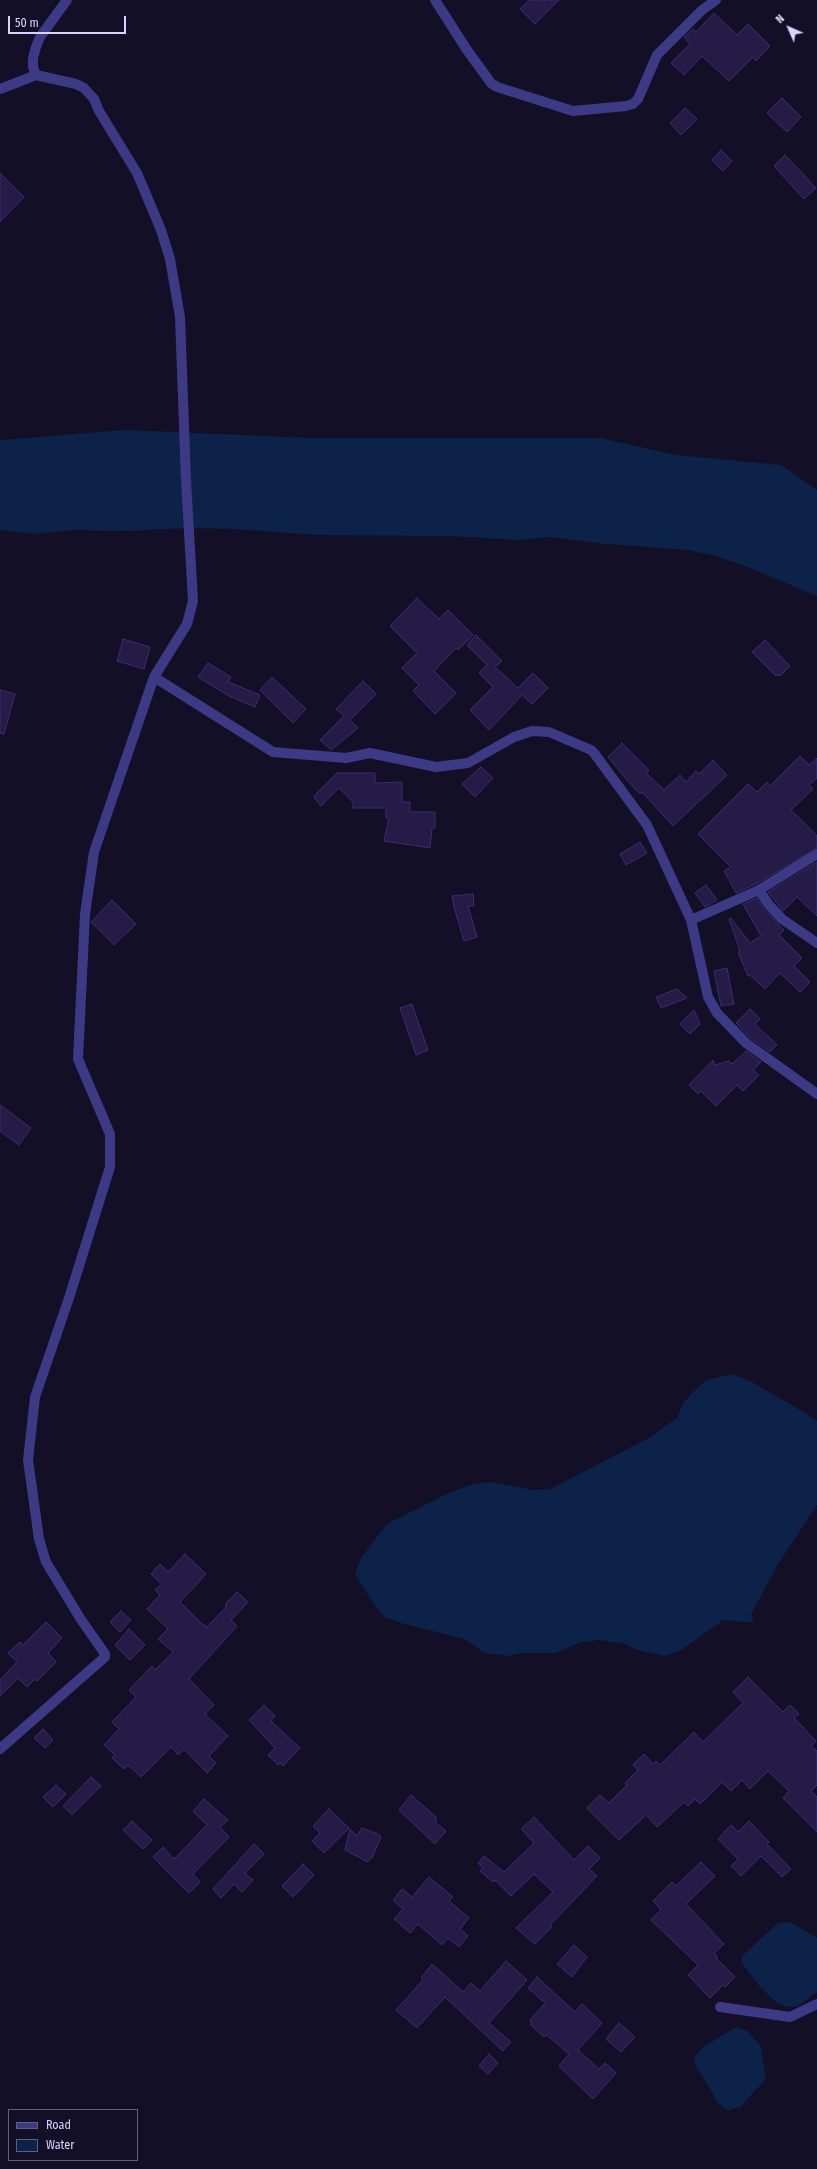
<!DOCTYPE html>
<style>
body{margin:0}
#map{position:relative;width:817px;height:2169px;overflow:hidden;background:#130f26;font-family:"Fira Sans Condensed",sans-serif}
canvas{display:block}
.legend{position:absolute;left:8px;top:2109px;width:130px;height:52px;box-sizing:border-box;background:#130f26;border:1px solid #625e7d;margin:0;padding:5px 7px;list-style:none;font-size:12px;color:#d9d4ff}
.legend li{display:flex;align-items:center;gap:8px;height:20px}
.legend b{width:20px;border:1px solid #625e7d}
.north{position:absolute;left:769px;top:8px;width:40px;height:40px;-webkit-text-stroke:3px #130f26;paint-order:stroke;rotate:315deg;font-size:11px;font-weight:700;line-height:16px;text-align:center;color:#d9d4ff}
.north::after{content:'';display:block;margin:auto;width:14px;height:18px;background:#d9d4ff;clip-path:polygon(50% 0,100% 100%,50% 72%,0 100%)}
.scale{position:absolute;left:8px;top:16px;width:118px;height:18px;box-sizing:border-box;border:2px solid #d9d4ff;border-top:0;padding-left:5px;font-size:12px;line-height:14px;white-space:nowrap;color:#d9d4ff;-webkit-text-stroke:3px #130f26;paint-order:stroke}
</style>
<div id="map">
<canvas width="817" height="2169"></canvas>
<ul class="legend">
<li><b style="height:5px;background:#3d3a85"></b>Road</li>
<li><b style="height:11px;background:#0c2248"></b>Water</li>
</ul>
<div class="north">N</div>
<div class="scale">50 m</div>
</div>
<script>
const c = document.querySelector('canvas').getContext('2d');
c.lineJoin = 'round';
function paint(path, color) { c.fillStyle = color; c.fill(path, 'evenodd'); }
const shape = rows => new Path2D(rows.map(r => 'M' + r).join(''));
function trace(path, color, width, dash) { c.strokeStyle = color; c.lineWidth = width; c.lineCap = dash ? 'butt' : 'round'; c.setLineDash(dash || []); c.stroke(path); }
paint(shape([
 [125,430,311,438,600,438,676,455,781,465,817,490,817,596,747,567,716,556,688,550,606,544,549,537,518,540,449,536,316,535,234,529,189,528,127,531,73,530,36,534,0,530,0,440],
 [731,1374,752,1382,802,1411,817,1421,817,1505,777,1566,751,1614,754,1623,723,1620,681,1650,665,1656,637,1650,625,1644,599,1640,581,1642,556,1653,522,1653,509,1656,484,1653,465,1639,401,1623,385,1617,376,1607,355,1574,361,1558,387,1524,449,1493,473,1484,491,1482,533,1490,550,1489,649,1438,677,1418,684,1402,694,1391,707,1380],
 [790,1922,817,1938,817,1992,798,2006,787,2007,776,2002,760,1987,742,1963,742,1956,778,1923],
 [736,2027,747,2031,761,2046,766,2079,741,2106,728,2111,719,2104,697,2068,694,2058,702,2048]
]), '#0c2248');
const building = shape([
 [529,0,559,0,535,24,520,9,529,0],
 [714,13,737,35,748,24,770,46,756,61,753,57,729,81,702,56,684,75,671,63,690,44,684,37,693,29,696,32,714,13],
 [782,98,801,117,787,132,767,113,782,98],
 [685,108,697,119,681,135,670,123,685,108],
 [721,150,732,161,723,171,712,160,721,150],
 [785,155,816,188,804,199,774,166,785,155],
 [0,173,24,197,0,222,0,173],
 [417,598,439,619,448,610,473,635,458,650,456,648,434,671,456,693,435,714,413,691,419,685,402,668,417,653,390,626,417,598],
 [476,635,502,661,495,667,518,688,533,673,548,688,532,704,522,695,489,730,470,710,493,687,479,673,487,665,467,645,476,635],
 [123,639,150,647,144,669,117,661,123,639],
 [765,640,790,666,780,676,778,674,776,676,752,652,765,640],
 [208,663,231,677,228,682,260,695,255,707,229,696,198,677,208,663],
 [272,677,306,709,293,723,260,690,272,677],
 [363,681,376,694,350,720,358,728,331,750,320,740,344,716,336,709,363,681],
 [0,690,15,694,4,734,0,733,0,690],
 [622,743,649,770,646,773,664,790,680,775,686,782,696,771,699,774,713,760,727,775,673,826,642,792,640,794,626,779,608,757,622,743],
 [800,756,809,765,817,758,817,778,809,785,813,789,791,810,817,836,817,848,756,884,736,893,724,871,731,867,698,834,748,784,757,792,767,782,770,786,800,756],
 [481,767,493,778,475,797,462,784,481,767],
 [337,773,375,773,375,783,402,782,402,802,410,802,410,812,435,812,435,828,432,828,430,848,384,841,389,818,386,818,386,808,353,808,353,802,339,788,321,806,314,798,316,794,337,773],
 [640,842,647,853,626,865,620,854,640,842],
 [817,862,817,916,797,897,783,911,768,892,817,862],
 [706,885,717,900,705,907,695,893,706,885],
 [473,894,474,906,468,906,477,937,464,941,454,907,452,896,473,894],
 [757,898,764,909,784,930,779,935,802,958,794,966,810,982,800,992,780,973,765,989,750,975,748,976,738,952,740,951,729,919,731,918,750,943,761,936,743,904,757,898],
 [112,900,136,924,114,945,91,922,112,900],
 [727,968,734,1004,721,1006,714,971,727,968],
 [677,989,687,998,661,1008,656,997,677,989],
 [412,1004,428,1050,416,1055,400,1008,412,1004],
 [750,1009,760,1019,755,1024,777,1045,770,1052,750,1038,736,1023,750,1009],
 [694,1010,700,1024,690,1034,680,1024,694,1010],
 [746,1051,761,1062,753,1070,759,1075,743,1091,737,1085,716,1106,701,1091,698,1094,689,1085,713,1060,715,1065,729,1061,732,1064,746,1051],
 [0,1105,31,1128,19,1145,0,1131,0,1105],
 [185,1554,206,1574,180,1602,202,1624,207,1627,226,1607,226,1603,237,1592,247,1601,247,1603,231,1620,237,1626,189,1679,214,1705,205,1714,228,1736,209,1756,216,1763,207,1773,184,1749,178,1755,171,1747,141,1777,128,1765,124,1769,112,1758,115,1755,104,1745,119,1729,112,1722,136,1697,129,1690,152,1666,155,1670,173,1652,158,1639,168,1629,147,1609,160,1595,155,1590,161,1584,151,1574,160,1564,168,1572,185,1554],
 [121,1611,131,1620,120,1632,110,1622,121,1611],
 [46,1622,62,1638,48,1653,56,1662,37,1681,35,1679,27,1687,18,1678,0,1696,0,1680,17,1662,8,1653,20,1642,23,1645,46,1622],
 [129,1629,145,1645,130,1660,115,1645,129,1629],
 [748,1677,783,1712,790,1705,799,1714,794,1718,816,1741,811,1746,817,1751,817,1785,811,1791,817,1797,817,1832,783,1798,789,1791,768,1771,750,1789,742,1780,731,1791,722,1782,700,1804,695,1799,688,1806,684,1802,657,1827,646,1815,619,1840,587,1808,600,1795,609,1803,627,1785,625,1783,638,1770,633,1765,644,1754,653,1764,656,1761,660,1765,694,1732,703,1742,743,1703,733,1692,748,1677],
 [264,1705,275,1716,271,1721,300,1748,283,1766,280,1763,278,1765,268,1755,275,1748,249,1720,264,1705],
 [43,1729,53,1740,45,1748,34,1738,43,1729],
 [91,1777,101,1786,72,1815,63,1806,91,1777],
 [56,1785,66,1794,53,1807,43,1797,56,1785],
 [411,1795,436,1817,436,1823,446,1831,435,1844,399,1810,411,1795],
 [204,1799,228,1820,220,1827,229,1837,193,1874,200,1882,189,1893,153,1857,163,1847,174,1859,207,1825,193,1811,204,1799],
 [329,1809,349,1828,324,1853,312,1841,320,1833,313,1826,329,1809],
 [534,1817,574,1860,588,1846,600,1858,589,1869,597,1876,550,1925,552,1927,535,1944,516,1928,553,1892,534,1874,511,1896,495,1880,493,1882,480,1871,483,1868,478,1863,484,1856,504,1872,534,1843,521,1829,534,1817],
 [132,1821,152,1840,143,1849,123,1830,132,1821],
 [749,1821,769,1842,767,1844,791,1869,782,1877,761,1856,741,1876,731,1866,738,1859,718,1839,731,1825,738,1832,749,1821],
 [362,1828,378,1834,381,1837,372,1858,370,1858,368,1862,345,1850,350,1829,357,1836,362,1828],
 [254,1844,264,1854,245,1873,253,1880,242,1892,234,1884,221,1898,213,1889,254,1844],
 [701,1862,715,1876,686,1904,724,1944,714,1953,717,1956,716,1958,735,1977,725,1987,723,1985,710,1998,688,1975,698,1965,651,1920,661,1910,653,1901,672,1882,676,1886,701,1862],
 [303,1864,314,1875,293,1897,282,1886,303,1864],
 [429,1877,453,1897,449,1901,469,1918,460,1929,468,1936,459,1947,448,1938,442,1945,418,1924,410,1933,394,1919,403,1909,393,1900,402,1889,412,1897,429,1877],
 [574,1945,587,1957,572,1977,557,1964,574,1945],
 [506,1961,527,1980,489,2023,511,2042,503,2051,445,1997,417,2028,396,2010,423,1980,421,1978,432,1964,463,1992,471,1983,480,1991,506,1961],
 [537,1977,575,2012,582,2004,602,2023,578,2050,599,2069,605,2063,616,2073,593,2099,559,2066,569,2054,547,2035,544,2037,530,2024,532,2022,530,2020,545,2003,528,1988,537,1977],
 [619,2023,635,2037,621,2052,606,2039,619,2023],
 [489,2054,498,2063,488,2074,479,2066,489,2054]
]);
paint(building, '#241b47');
trace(building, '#3b2d73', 1);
trace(shape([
 [435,0,467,50,491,83,497,87,573,111,626,106,633,104,638,99,657,55,702,10,716,0],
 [36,75,33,67,33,58,36,47,40,37,67,0],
 [0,89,36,75,76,84,84,88,94,99,99,111,137,173,161,230,170,259,180,317,186,480,193,601,187,624,154,677,94,852,85,914,78,1059,110,1134,110,1167,69,1298,35,1397,28,1460,39,1539,46,1562,80,1618,105,1654,105,1657,0,1749],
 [154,677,273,752,346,758,370,753,436,767,468,763,514,737,532,731,549,732,591,750,594,753,647,825,691,920,759,890],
 [817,854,759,890,769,905,782,919,817,943],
 [691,920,708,997,717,1013,746,1043,817,1094],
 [720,2007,790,2017,817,2004]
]), '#3d3a85', 10);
</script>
